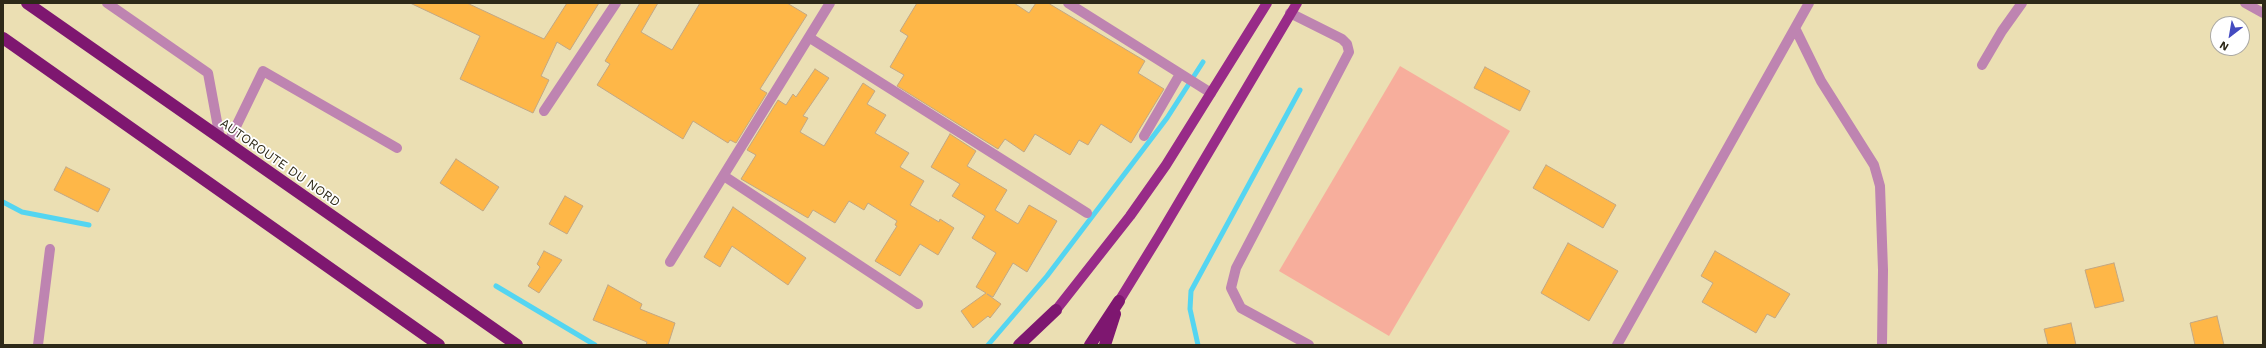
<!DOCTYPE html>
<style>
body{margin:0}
#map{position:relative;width:2266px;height:348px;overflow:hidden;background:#ebdfb3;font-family:"Work Sans",sans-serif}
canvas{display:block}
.frame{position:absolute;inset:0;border:4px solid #2d2918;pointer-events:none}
.north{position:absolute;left:2210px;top:16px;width:40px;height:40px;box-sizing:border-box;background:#fff;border:1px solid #aba9a3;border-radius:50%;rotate:211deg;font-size:11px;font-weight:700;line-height:16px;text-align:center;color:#2d2918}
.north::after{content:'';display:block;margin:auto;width:14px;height:18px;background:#444bc0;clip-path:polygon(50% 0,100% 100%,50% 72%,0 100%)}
</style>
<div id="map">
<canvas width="2266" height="348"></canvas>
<div class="frame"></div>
<div class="north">N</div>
</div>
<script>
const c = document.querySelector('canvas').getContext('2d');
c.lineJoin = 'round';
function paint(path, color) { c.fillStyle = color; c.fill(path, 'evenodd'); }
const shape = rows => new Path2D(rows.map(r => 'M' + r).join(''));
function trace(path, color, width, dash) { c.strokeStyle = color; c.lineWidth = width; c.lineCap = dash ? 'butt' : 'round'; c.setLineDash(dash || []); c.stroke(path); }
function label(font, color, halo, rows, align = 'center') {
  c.font = font + ' "Work Sans",sans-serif'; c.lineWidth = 3.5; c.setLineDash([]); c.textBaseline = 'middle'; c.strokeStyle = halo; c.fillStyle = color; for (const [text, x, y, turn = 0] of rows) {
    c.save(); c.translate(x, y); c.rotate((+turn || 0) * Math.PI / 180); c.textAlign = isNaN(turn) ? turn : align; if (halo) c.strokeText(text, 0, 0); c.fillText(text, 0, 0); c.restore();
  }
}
paint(shape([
 [1400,66,1510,131,1389,336,1279,271]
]), '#f7ae9c');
trace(shape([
 [3,202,22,212,89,225],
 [496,286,595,345],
 [988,345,1047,276,1167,118,1203,62],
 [1198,345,1190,309,1191,291,1300,90]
]), '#54d5f1', 5);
const building = shape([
 [410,3,467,3,544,39,567,3,599,3,570,50,557,42,541,76,549,80,533,113,460,79,480,36,410,3],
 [640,3,658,3,641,32,672,50,700,3,787,3,807,15,760,89,767,93,736,143,730,140,728,143,693,121,683,139,597,85,610,64,605,61,640,3],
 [917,3,1014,3,1029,13,1036,3,1048,3,1145,61,1138,73,1164,89,1131,143,1101,124,1088,145,1079,140,1070,155,1035,134,1024,152,1005,139,998,149,897,86,904,75,890,67,908,36,900,31,917,3],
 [1485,67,1530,91,1520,111,1474,88,1485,67],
 [815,69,829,78,803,116,808,118,800,132,824,146,863,83,875,91,867,104,886,115,875,133,909,153,900,167,924,181,910,205,939,222,940,219,954,228,938,255,920,244,900,276,875,261,897,226,895,225,897,221,868,203,864,210,849,201,835,223,813,210,808,218,741,179,756,155,747,150,778,100,786,105,793,94,796,97,815,69],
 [950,134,976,151,967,166,1007,190,995,210,1018,224,1029,205,1057,221,1027,272,1013,263,993,297,987,294,1001,304,990,318,988,316,973,328,961,311,986,293,976,287,996,253,972,238,985,216,952,196,960,184,931,167,950,134],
 [456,159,499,187,483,211,440,183,456,159],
 [1546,165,1616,205,1603,228,1533,188,1546,165],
 [66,167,110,189,98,212,54,190,66,167],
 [565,196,583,206,567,234,549,224,565,196],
 [733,207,806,258,788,285,732,246,720,267,704,257,733,207],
 [1568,243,1618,271,1589,321,1541,293,1568,243],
 [544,251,562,260,539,293,528,286,540,267,537,264,544,251],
 [1715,251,1790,294,1775,318,1767,314,1756,333,1702,302,1713,283,1701,276,1715,251],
 [2114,263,2124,301,2095,308,2085,270,2114,263],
 [608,285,642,304,640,309,675,323,668,345,646,345,647,342,593,320,608,285],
 [2217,316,2224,345,2195,345,2190,323,2217,316],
 [2071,323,2076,345,2048,345,2044,329,2071,323]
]);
paint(building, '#feb748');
trace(building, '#c2a783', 1);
trace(shape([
 [107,3,208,73,220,138],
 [1068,3,1211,93],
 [2245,3,2263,13],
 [1290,13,1342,39,1347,44,1349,52,1236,268,1231,288,1241,308,1309,345],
 [1795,28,1821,81,1874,165,1880,186,1883,270,1882,345],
 [810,38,1087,213],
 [1982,65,2002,31,2022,3],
 [544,111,616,3],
 [1144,136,1180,74],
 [228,143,263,71,397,148],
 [724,176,918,304],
 [670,262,830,3],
 [38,345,50,249],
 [1617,345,1809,3]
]), '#be84b1', 10);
trace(shape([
 [1119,301,1159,236,1297,3],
 [1056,310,1130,216,1166,165,1267,3]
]), '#982b88', 10);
trace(shape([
 [27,3,517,345],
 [3,38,439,345],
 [1019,345,1056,310],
 [1090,345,1119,301],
 [1105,345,1115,314]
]), '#7e1770', 12);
label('13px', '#2d2918', '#fff', [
 ["AUTOROUTE DU NORD",280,163,35]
]);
</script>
